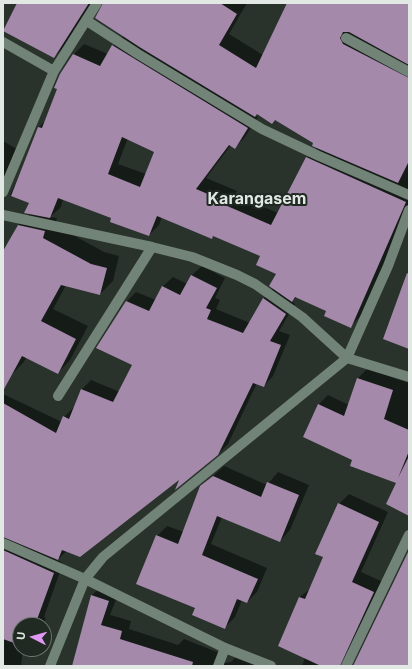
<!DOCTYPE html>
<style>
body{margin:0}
#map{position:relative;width:412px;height:669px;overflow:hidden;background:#29332c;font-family:Inter,sans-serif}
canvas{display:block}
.frame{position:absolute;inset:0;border:4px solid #e2e8e3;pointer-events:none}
.north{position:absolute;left:12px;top:617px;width:40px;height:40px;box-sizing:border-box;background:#202922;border:1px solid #6e756f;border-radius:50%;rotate:276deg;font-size:11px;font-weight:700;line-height:16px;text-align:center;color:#e2e8e3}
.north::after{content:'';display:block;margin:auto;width:14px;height:18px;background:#de98f2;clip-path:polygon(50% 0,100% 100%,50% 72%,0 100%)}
</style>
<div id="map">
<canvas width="412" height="669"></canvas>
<div class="frame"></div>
<div class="north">U</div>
</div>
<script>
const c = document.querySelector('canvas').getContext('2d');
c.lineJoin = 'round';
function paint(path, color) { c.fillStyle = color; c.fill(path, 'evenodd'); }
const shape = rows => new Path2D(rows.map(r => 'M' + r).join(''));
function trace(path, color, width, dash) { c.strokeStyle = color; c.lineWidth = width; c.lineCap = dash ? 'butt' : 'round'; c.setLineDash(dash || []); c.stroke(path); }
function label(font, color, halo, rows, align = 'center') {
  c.font = font + ' Inter,sans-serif'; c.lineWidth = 4; c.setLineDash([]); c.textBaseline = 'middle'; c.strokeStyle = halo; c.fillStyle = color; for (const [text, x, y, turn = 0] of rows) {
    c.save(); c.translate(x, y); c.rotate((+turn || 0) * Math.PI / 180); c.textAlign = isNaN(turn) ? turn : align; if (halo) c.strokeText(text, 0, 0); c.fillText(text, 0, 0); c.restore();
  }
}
paint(shape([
 [19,3,92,3,65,46,54,57],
 [104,3,247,3,229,34,263,55,288,3,409,3,409,206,361,316,350,326,327,311,296,297,292,301,295,304,279,331,290,335,273,376,264,386,257,383,228,444,218,454,67,551,57,560,63,563,44,617,46,618,43,625,20,625,20,649,23,649,21,666,3,666,3,394,62,422,64,417,74,407,82,389,91,380,120,392,134,365,127,301,136,292,156,300,163,286,173,277,187,284,192,275,202,266,225,278,215,298,220,300,216,309,250,323,264,298,274,288,278,274,261,256,214,236,211,238,162,217,159,225,149,235,113,218,63,199,61,207,50,217,57,218,55,225,104,252,119,256,113,281,100,294,66,285,53,309,88,326,70,360,58,373,27,357,23,363,11,375,3,371,3,254,18,225,30,213,31,203,10,195,26,161,39,127,46,120,73,55,84,44,108,54,113,46,123,36],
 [257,113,275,119,315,143,318,147,307,158,278,213,235,195,237,191,206,178,231,145,235,147,245,137,258,117,255,116],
 [128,138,156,151,146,174,118,164],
 [3,141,20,151,3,183],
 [367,369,409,383,409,482,398,482,353,460,319,404,328,395,349,405,358,378],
 [224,466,267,485,278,472,309,485,290,530,280,541,222,517,211,544,267,568,257,592,247,602,242,600,235,617,225,627,196,607,157,536,167,526,184,532,201,487],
 [349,494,388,512,361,572,383,582,345,662,341,666,302,666,305,657,279,646,300,597,311,588,324,557,339,504],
 [102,586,119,592,110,615,131,621,129,629,178,645,184,639,222,654,222,660,226,663,231,662,235,658,257,666,74,665,92,595]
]), '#0007');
paint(shape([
 [17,3,89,3,54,58,3,31],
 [103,3,220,3,237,14,219,45,256,68,287,3,409,3,409,65,349,32,343,32,340,38,343,44,409,78,409,161,398,183,312,146,313,143,275,120,272,124,257,114,255,117,141,48,95,18],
 [112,45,248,128,235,149,229,145,196,189,227,202,225,205,271,225,306,157,406,202,351,328,324,316,326,311,295,297,292,302,269,286,276,274,256,265,260,256,213,236,212,239,157,216,149,236,110,222,111,218,58,198,50,218,24,213,29,203,11,196,38,127,42,128,57,89,54,88,60,74,73,54,100,66],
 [122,137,154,152,140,187,108,174],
 [18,225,45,231,43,238,91,264,107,268,100,295,61,285,41,321,76,339,58,374,22,356,3,391,3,251],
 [407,273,409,274,409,349,383,339],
 [191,275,217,288,206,308,211,310,207,319,243,333,263,298,286,314,270,341,281,345,264,387,253,383,218,455,175,490,179,480,80,557,62,550,58,560,3,537,3,403,56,433,63,416,69,419,81,389,113,402,132,365,96,348,126,301,149,311,162,286,180,295],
 [357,378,393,390,384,419,409,430,409,451,398,478,409,456,409,516,386,504,396,483,350,466,352,460,303,437,318,404,344,416],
 [213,476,261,497,267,482,299,495,280,542,217,516,202,555,258,579,247,603,237,599,225,629,192,615,195,608,136,584,156,535,178,544,200,486],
 [338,503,379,522,352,582,374,592,340,666,321,666,278,646,299,597,305,599,323,557,315,554],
 [3,550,54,573,35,625,20,625,20,645,3,639],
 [409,550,409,666,353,666],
 [91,595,109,601,101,625,122,631,120,639,193,662,192,666,72,666]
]), '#a489ab');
trace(shape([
 [87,21,138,54,262,129,319,156,409,195],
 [346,38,409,72],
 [3,42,54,71],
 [3,192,54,71,97,3],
 [3,215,152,247,192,257,237,275,255,284,302,317,347,358,409,377],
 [58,396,152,247],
 [3,543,85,579,225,648,271,666],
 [50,666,85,579,103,557,347,358,388,266,409,210],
 [218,666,225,648],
 [346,666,409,535]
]), '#728377', 10);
label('bold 16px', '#e2e8e3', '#202922', [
 ["Karangasem",257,199]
]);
</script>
